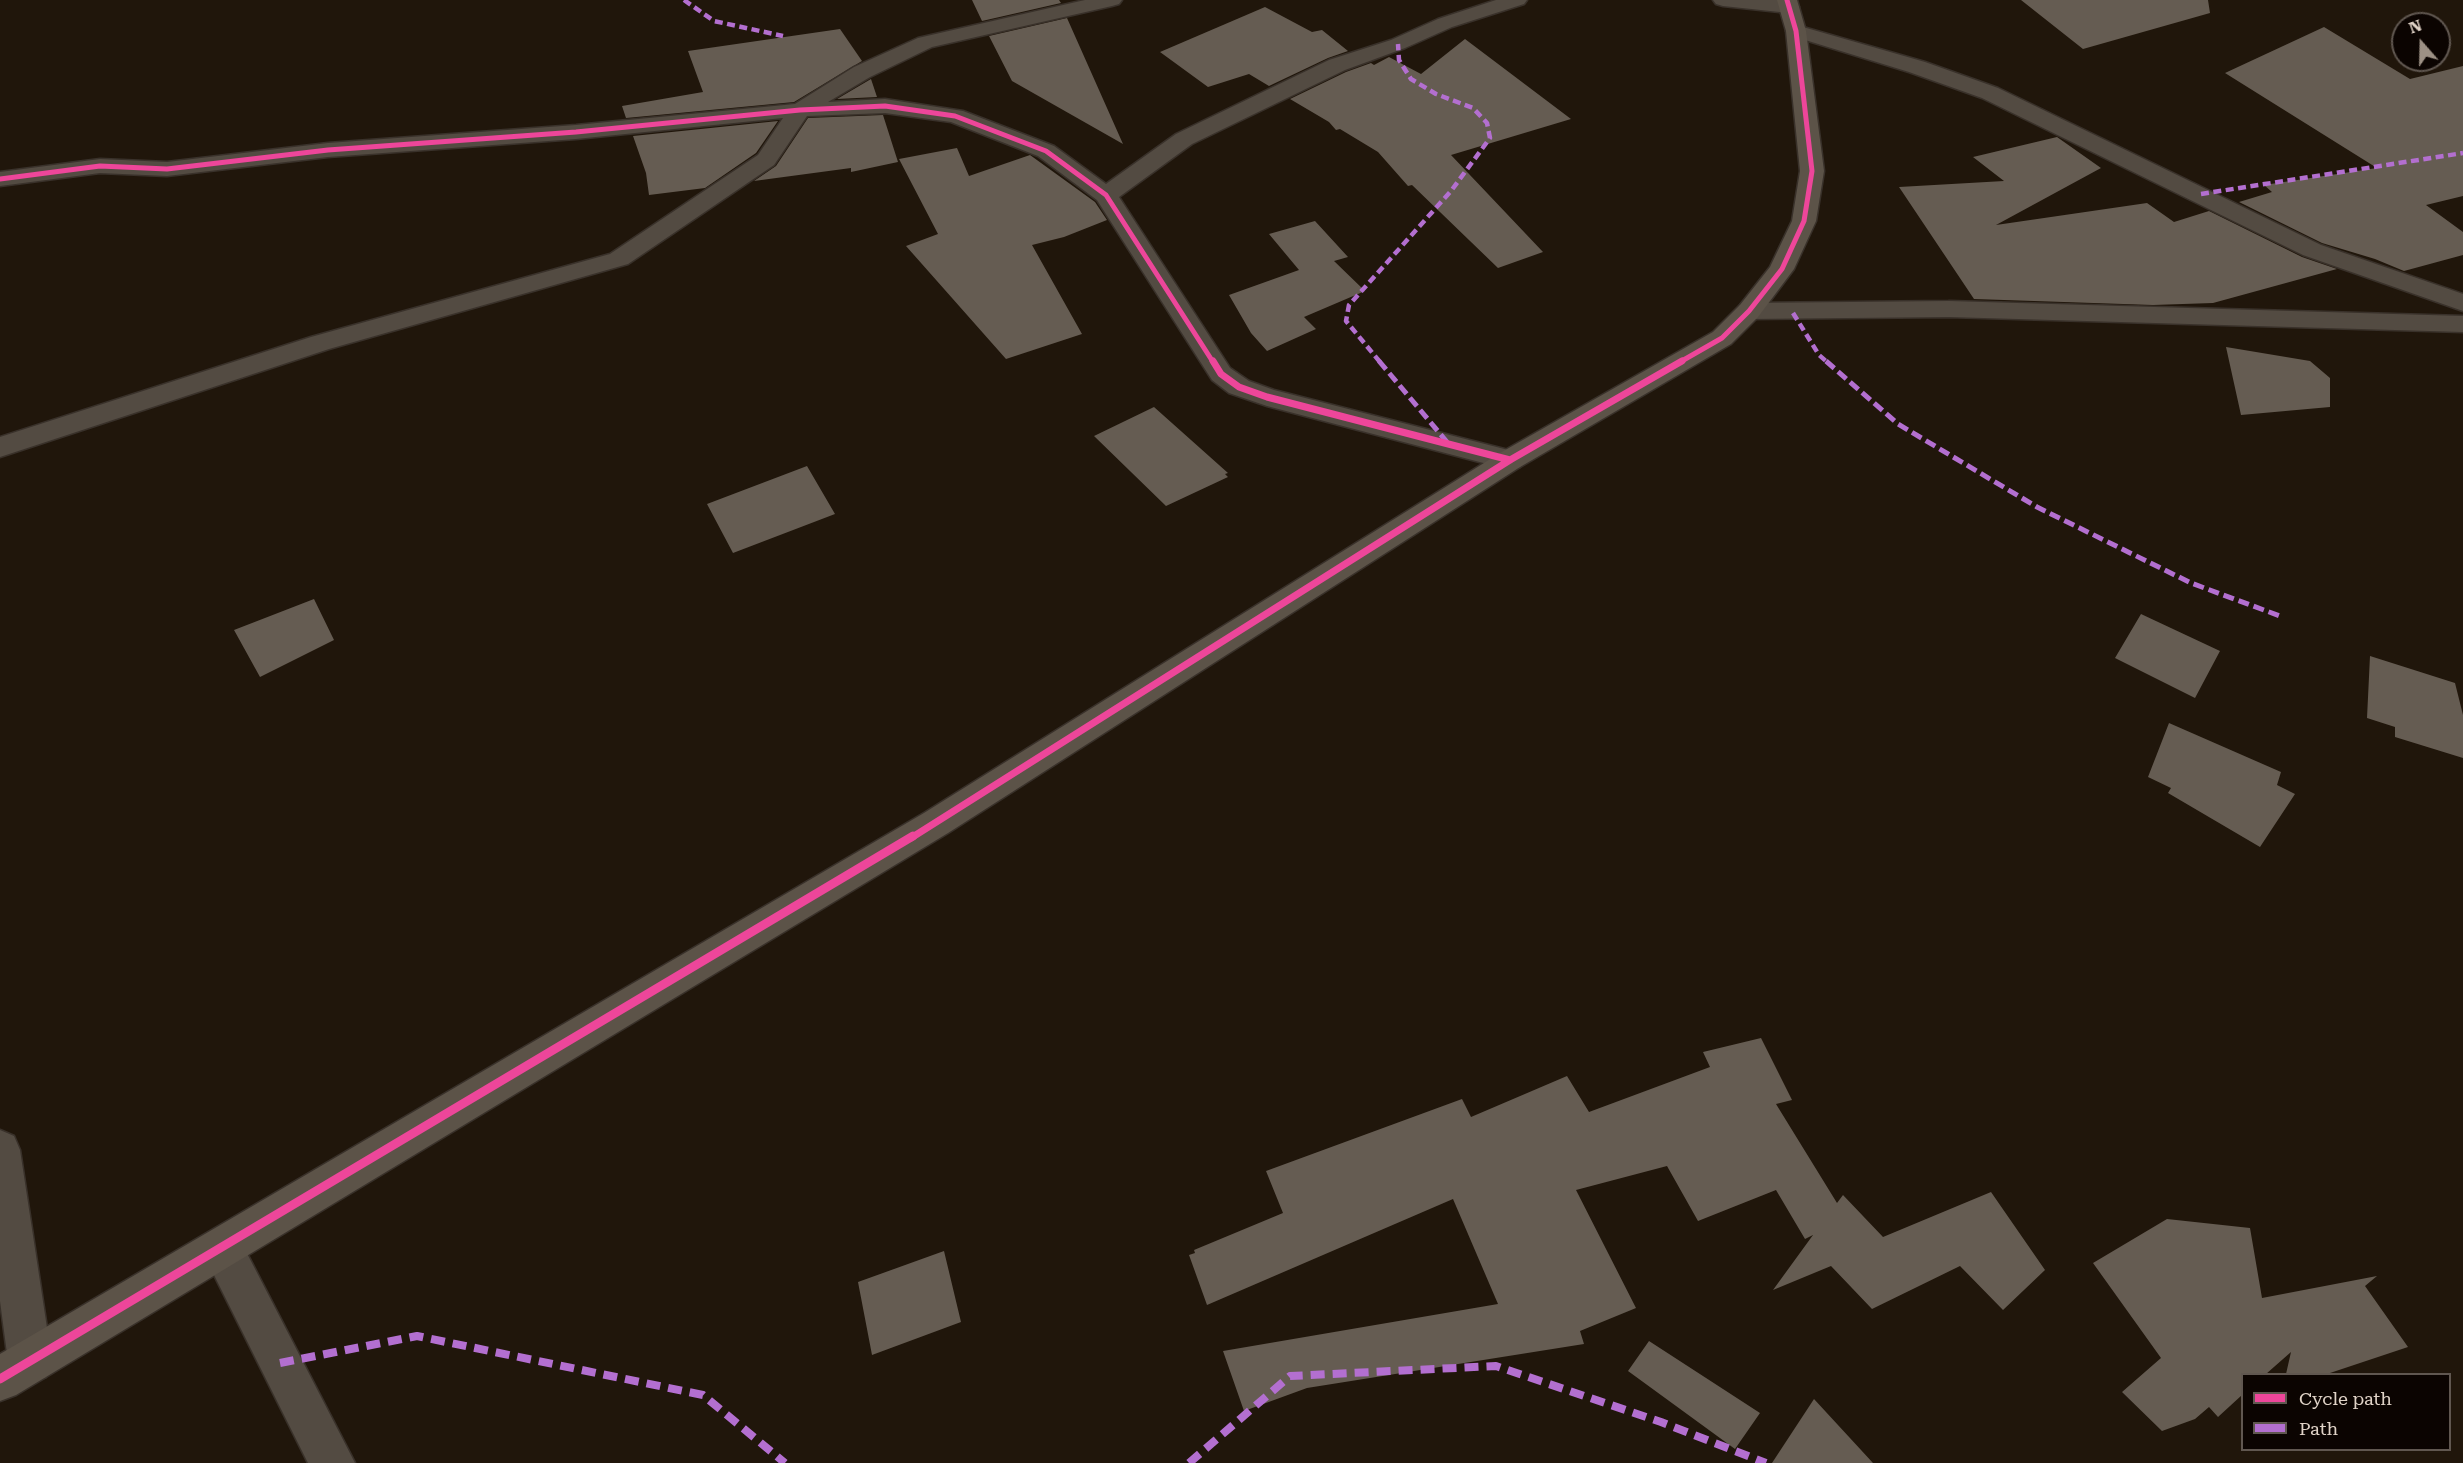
<!DOCTYPE html>
<style>
body{margin:0}
#map{position:relative;width:2463px;height:1463px;overflow:hidden;background:#20160b;font-family:"Roboto Serif",serif}
canvas{display:block}
.legend{position:absolute;left:2241px;top:1373px;width:210px;height:78px;box-sizing:border-box;background:#0b0401;border:2px solid #605750;margin:0;padding:8px 10px;list-style:none;font-size:18px;color:#e0d3c7}
.legend li{display:flex;align-items:center;gap:12px;height:30px}
.legend b{width:30px;border:2px solid #605750}
.north{position:absolute;left:2391px;top:12px;width:60px;height:60px;box-sizing:border-box;background:#0b0401;border:2px solid #605750;border-radius:50%;rotate:340deg;font-size:16px;font-weight:700;line-height:24px;text-align:center;color:#e0d3c7}
.north::after{content:'';display:block;margin:auto;width:21px;height:27px;background:#9d9185;clip-path:polygon(50% 0,100% 100%,50% 72%,0 100%)}
</style>
<div id="map">
<canvas width="2463" height="1463"></canvas>
<ul class="legend">
<li><b style="height:8px;background:#ed469a"></b>Cycle path</li>
<li><b style="height:8px;background:#b36fd0"></b>Path</li>
</ul>
<div class="north">N</div>
</div>
<script>
const c = document.querySelector('canvas').getContext('2d');
c.lineJoin = 'round';
function paint(path, color) { c.fillStyle = color; c.fill(path, 'evenodd'); }
const shape = rows => new Path2D(rows.map(r => 'M' + r).join(''));
function trace(path, color, width, dash) { c.strokeStyle = color; c.lineWidth = width; c.lineCap = dash ? 'butt' : 'round'; c.setLineDash(dash || []); c.stroke(path); }
paint(shape([
 [972,0,1059,0,1061,3,982,21],
 [2021,0,2208,0,2210,13,2083,49],
 [1265,7,1312,32,1322,30,1348,51,1328,58,1269,86,1249,74,1208,87,1160,52],
 [1067,18,1123,144,1012,81,989,36],
 [2324,27,2410,79,2463,66,2463,196,2426,205,2463,232,2463,255,2404,271,2375,259,2322,243,2239,202,2272,192,2264,185,2377,168,2225,73],
 [840,29,862,61,794,102,626,118,622,106,703,92,688,51],
 [1465,39,1571,119,1451,155,1543,252,1498,268,1412,185,1408,186,1378,152,1340,129,1336,130,1329,122,1290,99,1346,72,1371,63,1374,65,1389,57,1421,74],
 [871,79,877,97,837,99],
 [883,115,898,162,851,172,851,168,754,181,776,166,808,118],
 [778,121,756,153,705,188,649,195,646,173,633,136],
 [2057,137,2101,168,1996,225,2147,203,2174,222,2209,211,2302,257,2337,269,2213,303,2153,305,1974,299,1899,187,2004,181,1973,157],
 [957,148,969,176,1030,155,1095,202,1107,220,1064,237,1032,245,1082,334,1006,359,906,246,938,234,899,159],
 [1315,221,1348,257,1334,261,1365,291,1304,317,1316,329,1267,351,1251,333,1229,295,1299,270,1269,234],
 [2226,347,2310,361,2330,378,2330,407,2241,415],
 [1154,407,1228,473,1225,474,1228,477,1166,506,1094,436],
 [807,466,835,514,733,553,707,504],
 [314,599,334,640,260,677,234,630],
 [2141,614,2220,651,2195,698,2115,658],
 [2370,656,2455,683,2463,715,2463,758,2395,737,2395,727,2367,718],
 [2169,723,2281,772,2277,785,2295,794,2260,847,2168,793,2171,788,2148,777],
 [1761,1038,1792,1100,1776,1104,1837,1203,1843,1195,1883,1237,1991,1192,2045,1270,2003,1310,1960,1266,1872,1309,1831,1266,1773,1290,1813,1235,1805,1239,1776,1190,1698,1221,1667,1166,1576,1190,1636,1308,1580,1331,1584,1344,1307,1388,1244,1411,1223,1351,1498,1304,1453,1199,1207,1305,1189,1255,1195,1253,1194,1250,1283,1213,1266,1171,1462,1099,1471,1117,1567,1076,1589,1112,1710,1067,1703,1052],
 [2167,1219,2250,1228,2262,1298,2377,1276,2365,1286,2408,1347,2327,1374,2286,1374,2291,1352,2266,1374,2242,1374,2242,1395,2218,1417,2209,1407,2195,1419,2162,1431,2122,1392,2161,1358,2093,1263],
 [944,1251,961,1322,872,1355,858,1282],
 [1649,1341,1760,1413,1735,1449,1628,1371],
 [1814,1399,1873,1463,1772,1463]
]), '#655c52');
const street = shape([
 [1085,0,1122,0,1119,4,1112,6,932,47,870,77,828,102,885,99,963,111,1054,146,1106,184,1176,134,1329,60,1391,40,1438,19,1496,0,1527,0,1524,4,1452,27,1405,48,1345,70,1192,144,1119,197,1230,368,1249,381,1274,390,1520,453,1524,460,1520,467,1510,470,1267,406,1229,393,1212,380,1097,200,1038,156,951,122,885,113,807,116,774,165,628,264,329,349,0,457,0,437,311,337,610,254,758,155,783,118,576,139,328,157,167,176,100,173,0,186,0,172,100,159,167,162,328,143,576,125,795,104,854,67,918,38,1085,0],
 [1713,0,1780,0,1796,3,1799,7,1796,11,1789,13,1723,6,1716,4,1713,0],
 [1796,25,1925,62,1998,88,2321,245,2463,294,2463,311,2303,255,1982,98,1909,72,1789,35,1786,31,1789,27,1796,25],
 [1949,301,2463,316,2463,332,1949,317,1749,319,1740,317,1736,311,1740,305,1749,303,1949,301],
 [0,1130,14,1136,20,1150,52,1361,46,1377,30,1383,14,1377,8,1361,0,1301,0,1130],
 [222,1228,237,1234,355,1463,308,1463,201,1249,207,1234,222,1228]
]);
const secondary = shape([
 [1777,0,1797,0,1806,31,1824,171,1816,221,1794,269,1758,317,1731,344,1520,467,948,833,16,1395,0,1401,0,1354,924,813,1500,453,1713,332,1740,305,1770,267,1792,221,1800,171,1786,31,1777,0]
]);
trace(street, '#39312a', 3);
trace(secondary, '#39312a', 3);
paint(street, '#534b42');
paint(secondary, '#5c5348');
trace(shape([
 [684,0,714,21,783,36],
 [2201,194,2463,153],
 [1793,313,1819,355,1827,362],
 [1380,362,1346,321,1349,305,1451,191,1490,138,1487,123,1473,108,1436,94,1411,79,1399,60,1398,44]
]), '#b36fd0', 4.5, [8, 4.5]);
trace(shape([
 [1379,361,1447,442],
 [1826,361,1898,424,2037,507,2191,583,2280,616]
]), '#b36fd0', 5, [11, 5]);
trace(shape([
 [280,1363,417,1336,703,1395,785,1463],
 [1189,1463,1290,1376,1496,1366,1661,1422,1766,1463]
]), '#b36fd0', 8, [14, 8]);
trace(shape([
 [0,179,100,166,167,169,328,150,576,132,800,110,885,106,955,116,1046,151,1106,195,1213,362],
 [1680,362,1722,338,1749,311,1782,269,1804,221,1812,171,1796,31,1787,0]
]), '#ed469a', 5);
trace(shape([
 [1213,361,1221,374,1239,387,1267,397,1510,460],
 [911,838,1510,460,1682,361]
]), '#ed469a', 7);
trace(shape([
 [0,1379,913,836]
]), '#ed469a', 9);
</script>
